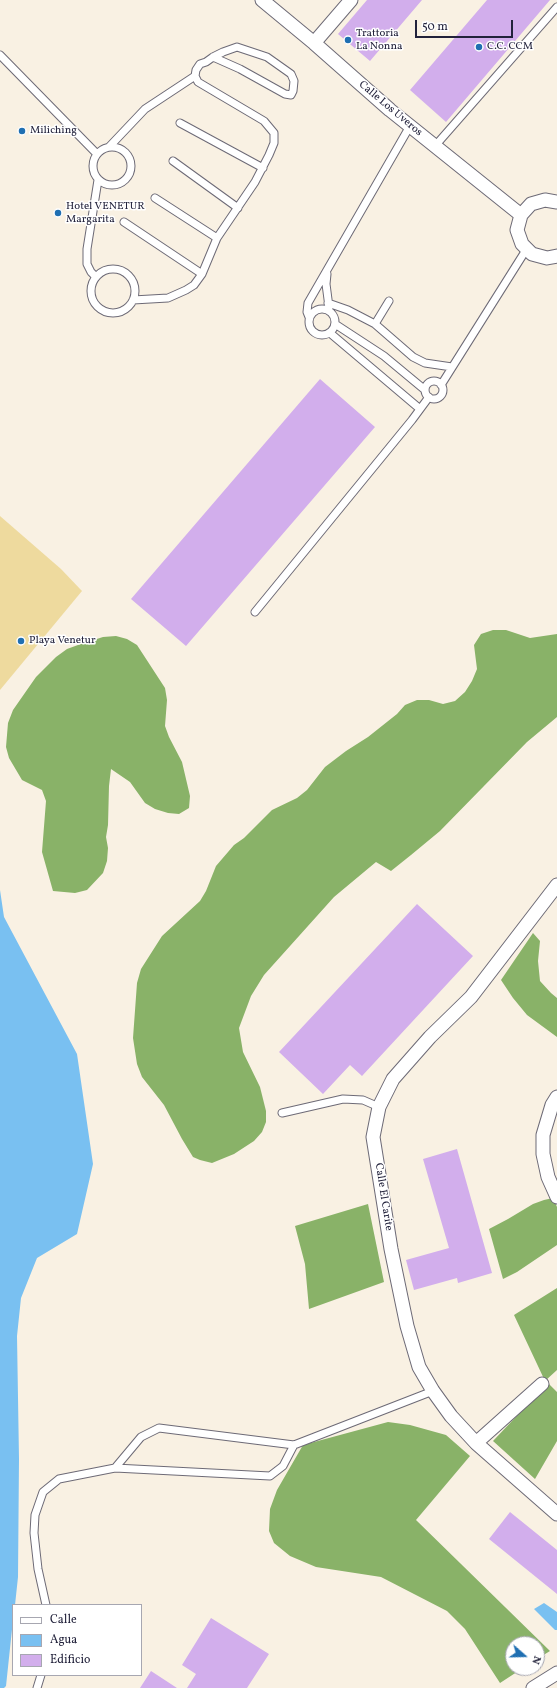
<!DOCTYPE html>
<style>
body{margin:0}
#map{position:relative;width:557px;height:1688px;overflow:hidden;background:#f9f1e3;font-family:Vollkorn,serif}
canvas{display:block}
.legend{position:absolute;left:12px;top:1604px;width:130px;height:72px;box-sizing:border-box;background:#fff;border:1px solid #a7a7b1;margin:0;padding:5px 7px;list-style:none;font-size:12px;color:#22223b}
.legend li{display:flex;align-items:center;gap:8px;height:20px}
.legend b{width:20px;border:1px solid #a7a7b1}
.north{position:absolute;left:505px;top:1636px;width:40px;height:40px;box-sizing:border-box;background:#fff;border:1px solid #a7a7b1;border-radius:50%;rotate:110deg;font-size:11px;font-weight:700;line-height:16px;text-align:center;color:#22223b}
.north::after{content:'';display:block;margin:auto;width:14px;height:18px;background:#1f6fb2;clip-path:polygon(50% 0,100% 100%,50% 72%,0 100%)}
.scale{position:absolute;left:415px;top:20px;width:98px;height:18px;box-sizing:border-box;border:2px solid #22223b;border-top:0;padding-left:5px;font-size:12px;line-height:14px;white-space:nowrap;color:#22223b;-webkit-text-stroke:3px #fff;paint-order:stroke}
</style>
<div id="map">
<canvas width="557" height="1688"></canvas>
<ul class="legend">
<li><b style="height:5px;background:#fff"></b>Calle</li>
<li><b style="height:11px;background:#79c0f1"></b>Agua</li>
<li><b style="height:11px;background:#d2aeec"></b>Edificio</li>
</ul>
<div class="north">N</div>
<div class="scale">50 m</div>
</div>
<script>
const c = document.querySelector('canvas').getContext('2d');
c.lineJoin = 'round';
function paint(path, color) { c.fillStyle = color; c.fill(path, 'evenodd'); }
const shape = rows => new Path2D(rows.map(r => 'M' + r).join(''));
function trace(path, color, width, dash) { c.strokeStyle = color; c.lineWidth = width; c.lineCap = dash ? 'butt' : 'round'; c.setLineDash(dash || []); c.stroke(path); }
function label(font, color, halo, rows, align = 'center') {
  c.font = font + ' Vollkorn,serif'; c.lineWidth = 3; c.setLineDash([]); c.textBaseline = 'middle'; c.strokeStyle = halo; c.fillStyle = color; for (const [text, x, y, turn = 0] of rows) {
    c.save(); c.translate(x, y); c.rotate((+turn || 0) * Math.PI / 180); c.textAlign = isNaN(turn) ? turn : align; if (halo) c.strokeText(text, 0, 0); c.fillText(text, 0, 0); c.restore();
  }
}
paint(shape([
 [493,630,506,630,530,638,557,634,557,717,527,742,440,831,411,855,391,871,376,862,334,897,264,975,251,996,239,1028,243,1052,260,1087,266,1111,266,1122,262,1132,254,1141,234,1154,212,1163,200,1160,193,1157,182,1139,164,1105,142,1077,137,1064,133,1038,137,983,141,969,162,936,200,901,206,891,216,866,234,845,244,838,272,810,297,798,307,790,325,767,346,751,368,737,397,714,405,705,417,700,429,700,443,704,455,701,465,692,472,681,477,669,474,645,481,634],
 [116,636,127,639,137,645,165,688,167,700,165,726,169,737,182,762,190,796,189,808,179,814,168,813,155,809,145,803,130,782,111,769,109,786,108,825,106,837,108,848,107,861,103,873,87,890,75,893,53,891,42,852,46,801,42,790,22,780,9,758,6,747,8,723,13,710,36,677,56,657,67,649,78,645,103,637],
 [533,933,540,941,538,961,540,981,551,993,557,998,557,1037,527,1015,513,998,501,980],
 [553,1198,557,1207,557,1245,517,1272,503,1279,489,1229,508,1219,533,1204,544,1200],
 [368,1204,384,1282,309,1309,305,1264,295,1226],
 [557,1288,557,1370,545,1381,514,1315],
 [548,1383,557,1392,557,1441,535,1479,493,1441],
 [388,1422,410,1425,446,1435,470,1456,416,1520,550,1651,537,1659,537,1644,513,1644,513,1668,523,1668,500,1683,465,1629,447,1611,381,1577,316,1567,290,1556,274,1543,269,1531,270,1509,277,1490,303,1445]
]), '#89b268');
paint(shape([
 [0,516,61,569,82,591,0,690]
]), '#eeda9e');
paint(shape([
 [0,890,4,917,77,1054,93,1164,77,1234,37,1258,21,1298,17,1336,19,1459,18,1577,15,1605,13,1605,13,1620,6,1686,4,1688,0,1688],
 [544,1603,557,1612,557,1630,555,1630,534,1609]
]), '#79c0f1');
paint(shape([
 [367,0,422,0,370,61,338,34],
 [487,0,550,0,446,122,410,90],
 [320,379,375,427,186,646,131,599],
 [417,904,473,956,362,1076,350,1065,323,1094,279,1052],
 [457,1149,492,1273,458,1283,457,1278,414,1290,406,1260,449,1248,423,1159],
 [510,1512,557,1550,557,1594,489,1539],
 [211,1618,269,1654,247,1688,187,1688,196,1674,182,1665],
 [151,1671,177,1688,140,1688]
]), '#d2aeec');
const service = shape([
 [0,55,97,154],
 [180,123,263,168],
 [435,146,557,7],
 '93 166a19 19 0 1 1 38 0a19 19 0 1 1-38 0Z',
 [109,147,145,109,195,76],
 [173,161,238,208],
 [155,198,217,238],
 [124,222,202,274],
 '91 291a22 22 0 1 1 44 0a22 22 0 1 1-44 0Z',
 [327,274,326,284,329,307],
 [96,277,91,272,87,264,87,249,98,180],
 [133,300,168,298,186,290,194,285,202,274,217,238,255,182,269,155,274,143,274,133,264,121,198,82,195,76,196,70,200,64,206,62,213,57,223,52,237,47,267,57,291,74,294,81,293,91,291,95,285,94,240,69,213,57],
 [328,303,348,310,375,324,413,357,425,363,452,367],
 '309 322a13 13 0 1 1 26 0a13 13 0 1 1-26 0Z',
 [309,317,307,312,308,303,410,126],
 [335,324,384,356,425,390],
 [375,324,389,301],
 [330,333,420,409],
 '425 390a9 9 0 1 1 18 0a9 9 0 1 1-18 0Z',
 [441,385,526,250],
 [255,612,412,420,429,397],
 [282,1113,343,1099,363,1100,379,1107],
 [115,1468,141,1437,159,1428,294,1445,433,1391],
 [46,1605,38,1569,34,1533,35,1515,43,1492,59,1479,115,1468,270,1476,283,1466,294,1445],
 [37,1688,41,1675]
]);
const minor = shape([
 [262,0,314,43,390,110,521,215],
 [314,43,351,0],
 [557,202,545,200,531,204,521,215,517,230,522,244,532,254,547,258,557,256],
 [557,885,471,997,430,1037,393,1079,379,1107,373,1137,391,1249,407,1326,419,1367,433,1391,451,1416,476,1443,557,1514],
 [557,1097,552,1105,543,1135,543,1154,548,1177,557,1197],
 [476,1443,542,1384],
 [533,1688,557,1673]
]);
trace(service, '#6d6a76', 9);
trace(minor, '#6d6a76', 15);
trace(service, '#fff', 7);
trace(minor, '#fff', 13);
for (const [x, y, r, color] of [
 [348,40,4,"#1f6fb2"],
 [479,47,4,"#1f6fb2"],
 [22,131,4,"#1f6fb2"],
 [58,213,4,"#1f6fb2"],
 [21,641,4,"#1f6fb2"]
]) { const dot = new Path2D(); dot.arc(x, y, r, 0, 2 * Math.PI); c.fillStyle = color; c.fill(dot); trace(dot, '#fff', 1.5); }
label('11px', '#22223b', '#fff', [
 ["Trattoria",356,34],
 ["La Nonna",356,47],
 ["C.C. CCM",487,47],
 ["Miliching",30,131],
 ["Hotel VENETUR",66,207],
 ["Margarita",66,220],
 ["Playa Venetur",29,641]
], 'left');
label('11px', '#22223b', '#fff', [
 ["Calle Los Uveros",390,109,40],
 ["Calle El Carite",383,1197,81]
]);
</script>
